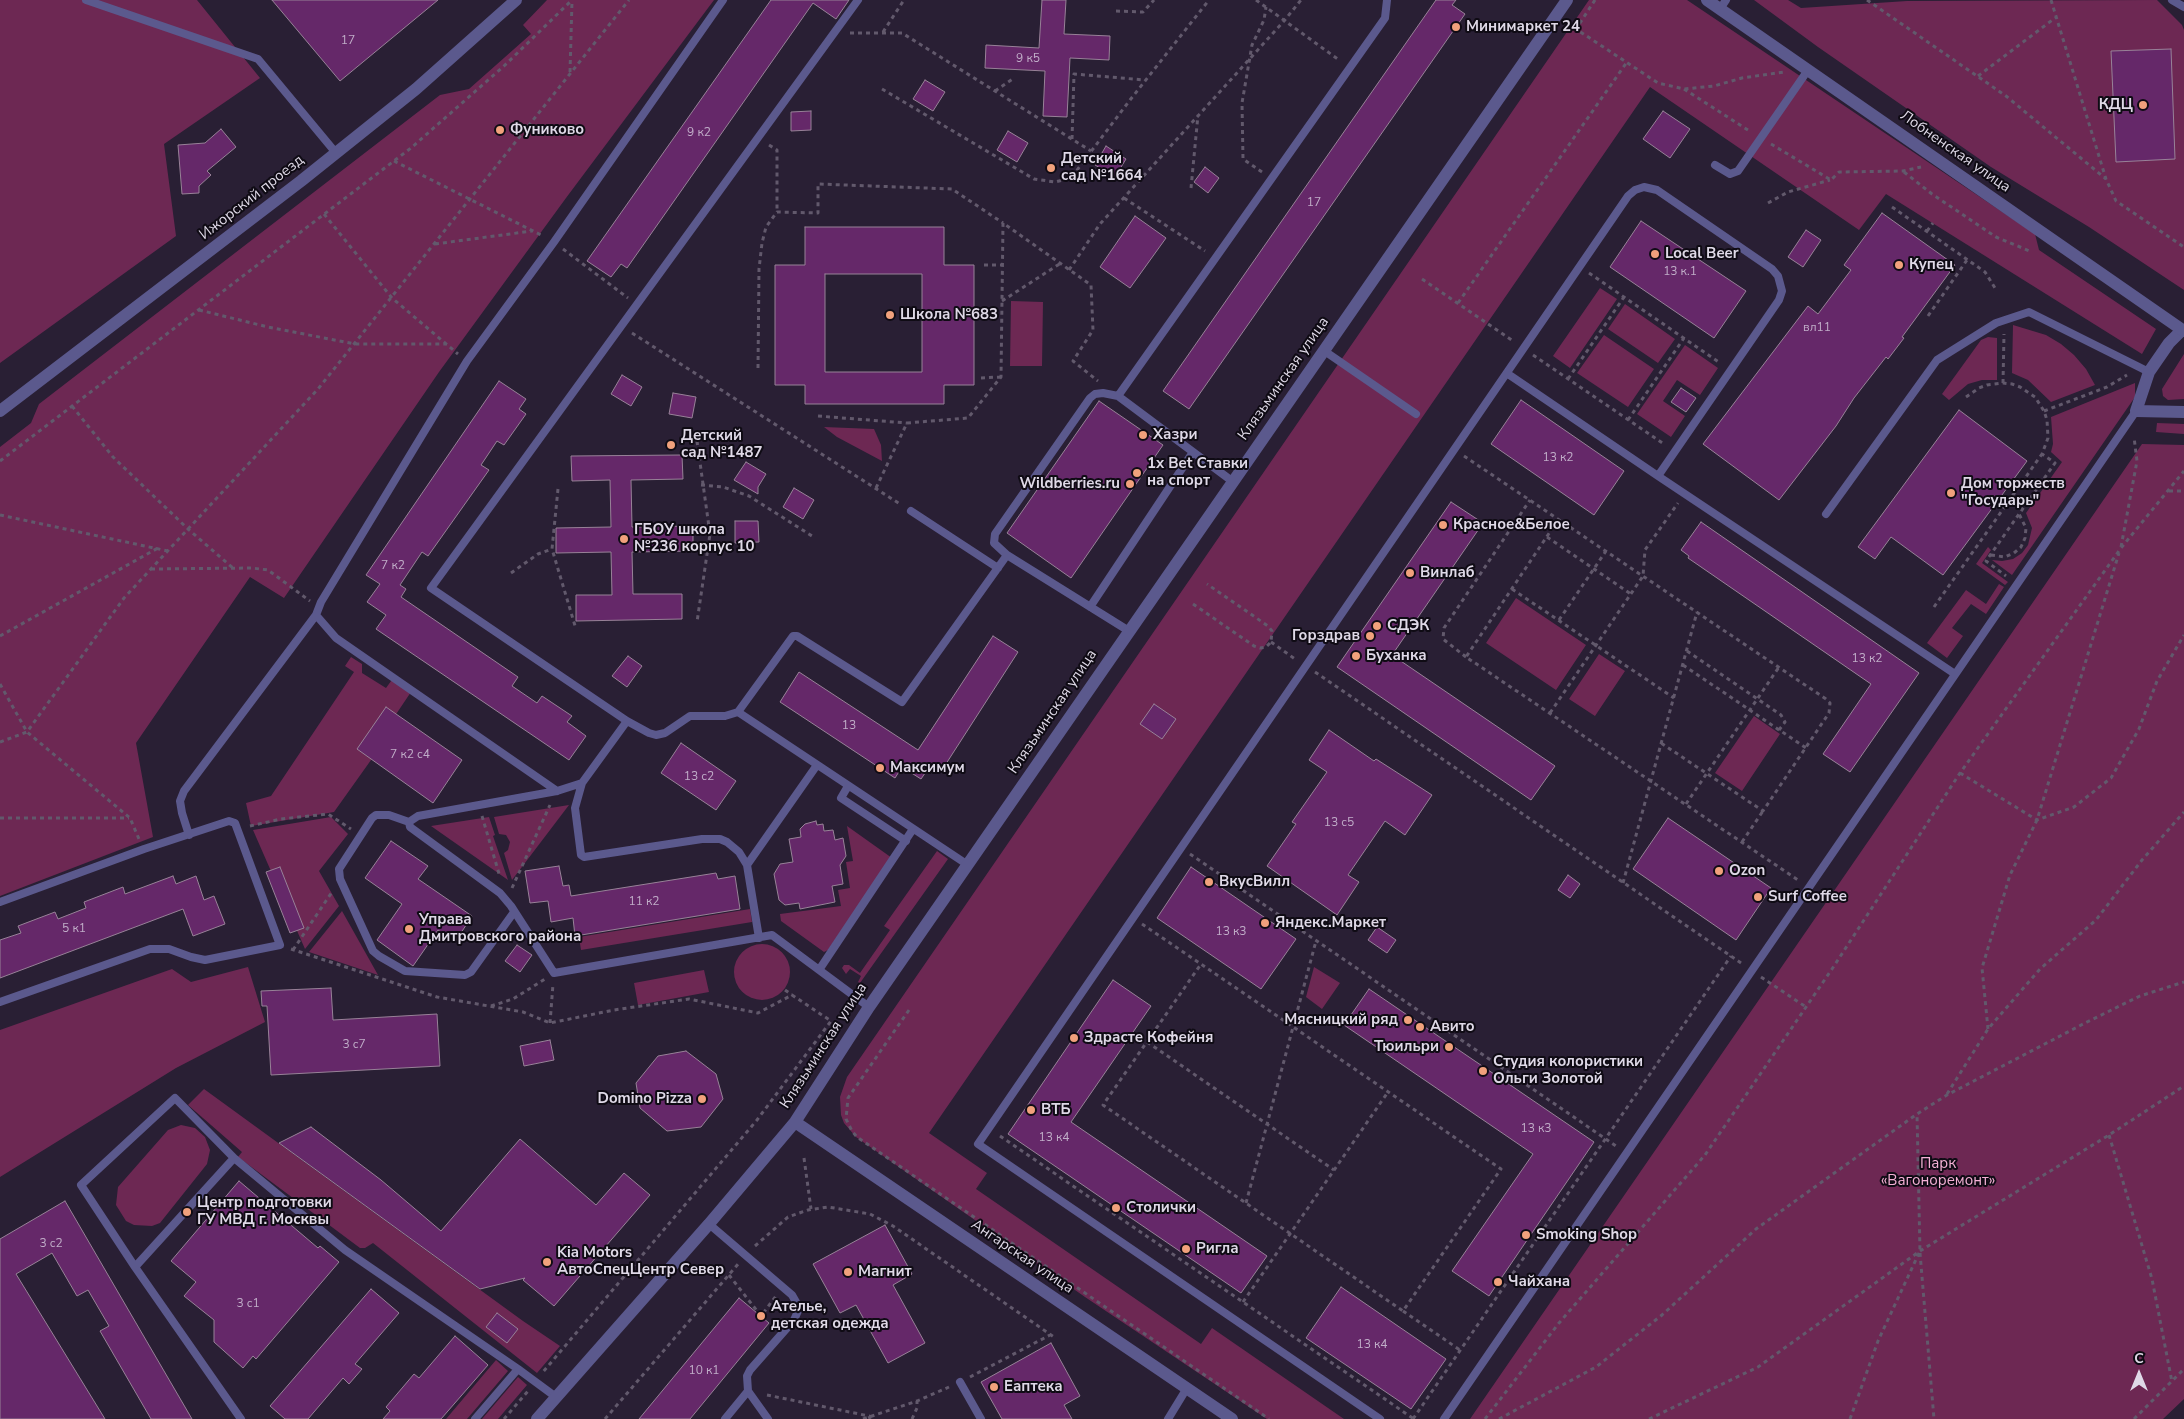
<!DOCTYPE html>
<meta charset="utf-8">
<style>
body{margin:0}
#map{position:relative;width:2184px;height:1419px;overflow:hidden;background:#291f34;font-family:"Nunito Sans",sans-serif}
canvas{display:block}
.north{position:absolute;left:2114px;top:1349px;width:50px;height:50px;-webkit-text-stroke:4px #0f0b14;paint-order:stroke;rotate:0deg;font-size:14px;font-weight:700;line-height:20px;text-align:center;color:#dfd9e7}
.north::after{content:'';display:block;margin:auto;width:18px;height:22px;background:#dfd9e7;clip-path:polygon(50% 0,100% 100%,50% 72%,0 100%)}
</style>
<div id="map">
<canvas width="2184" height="1419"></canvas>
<div class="north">С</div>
</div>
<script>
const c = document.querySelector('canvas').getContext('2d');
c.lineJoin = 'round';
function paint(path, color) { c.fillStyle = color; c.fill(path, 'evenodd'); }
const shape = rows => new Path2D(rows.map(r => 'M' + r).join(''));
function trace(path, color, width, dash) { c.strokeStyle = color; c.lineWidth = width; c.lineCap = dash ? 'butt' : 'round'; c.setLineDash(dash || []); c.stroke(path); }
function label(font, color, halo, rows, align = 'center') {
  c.font = font + ' "Nunito Sans",sans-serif'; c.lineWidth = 4; c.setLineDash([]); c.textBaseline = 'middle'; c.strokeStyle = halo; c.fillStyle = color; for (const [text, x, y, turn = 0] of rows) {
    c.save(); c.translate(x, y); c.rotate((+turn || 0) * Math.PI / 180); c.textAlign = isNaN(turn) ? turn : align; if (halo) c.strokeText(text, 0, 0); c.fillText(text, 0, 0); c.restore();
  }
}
paint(shape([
 [0,0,197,0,260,78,164,144,176,236,0,363],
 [547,0,714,0,566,198,439,372,284,598,250,577,136,743,153,837,0,896,0,447,31,423,39,404,440,95,469,89,531,34,523,25],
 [1589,0,1687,0,2035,234,2039,250,2156,329,2142,354,1886,194,1859,230,1650,87,929,1133,987,1173,976,1189,1201,1344,1212,1328,1344,1419,1267,1419,1085,1297,856,1137,844,1123,841,1115,840,1097,847,1077],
 [1754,0,1788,0,1801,8,1907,1,2157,0,2182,25,2184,30,2184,290,2089,227,1991,167,1818,47],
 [1600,288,1617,299,1570,368,1553,356],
 [1011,301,1043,302,1042,366,1010,366],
 [1625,304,1675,339,1658,363,1608,329],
 [2013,325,2046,335,2061,344,2074,355,2086,369,2095,385,2051,402,2028,380,2012,373],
 [1604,335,1654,369,1628,407,1577,373],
 [1988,337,1997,338,1997,380,1982,380,1968,384,1949,400,1942,394,1981,340],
 [1685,345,1718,368,1700,395,1677,380,1663,401,1685,416,1671,437,1637,414],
 [2184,354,2184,399,2168,400,2163,396,2162,389],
 [2135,383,2135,397,2012,575,1992,560,2002,561,2013,559,2022,553,2028,545,2032,528,2026,513,2062,462,2051,452,2053,444,2051,417],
 [2157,423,2184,424,2184,434,2156,432],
 [824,427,874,429,881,445,882,461,837,437],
 [2142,444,2184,445,2184,1399,2163,1419,1470,1419],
 [1988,547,1991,550,1982,563,2008,582,2005,585,1976,564],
 [1999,584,2004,587,1986,614,1971,604,1952,628,1963,636,1947,658,1927,643,1966,590,1986,604],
 [1516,598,1586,645,1556,690,1486,643],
 [1599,654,1625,671,1595,716,1569,699],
 [351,657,362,664,362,673,386,688,394,677,413,689,374,747,376,753,334,812,251,826,246,803,271,796,354,672,345,666],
 [1754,716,1780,734,1742,791,1715,773],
 [569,805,512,880,504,853,508,850,510,842,506,835,499,834,494,817],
 [331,817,348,834,319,871,339,906,305,949,253,830],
 [489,817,495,835,493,836,508,880,431,826],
 [847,826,892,858,828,950,824,952,781,921,780,914,841,906,838,890,850,888,846,862,853,861],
 [937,851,948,859,860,983,858,982,861,976,850,969,846,974,842,968,844,965,849,965,860,973,890,930,884,926],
 [750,909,752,922,581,950,579,937],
 [342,911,378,975,309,952],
 '734 972a28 28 0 1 1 56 0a28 28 0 1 1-56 0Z',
 [248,967,265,1022,176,1068,0,1177,0,1030,172,969,191,982],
 [1314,967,1340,983,1322,1009,1306,997],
 [704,970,709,992,638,1005,634,983],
 [204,1089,523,1321,560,1346,537,1373,373,1243,365,1248,360,1248,238,1157,242,1152,188,1105],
 [181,1125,195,1128,205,1137,210,1150,207,1164,160,1223,152,1226,134,1225,126,1221,116,1205,118,1187,168,1130],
 [496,1360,508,1371,467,1419,446,1419],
 [518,1377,527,1385,498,1419,482,1419]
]), '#6d2853');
const building = shape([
 [272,0,438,0,340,81,272,0],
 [771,0,849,0,836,19,813,3,627,268,621,264,611,277,587,261,771,0],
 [1042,0,1066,0,1064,34,1110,36,1109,60,1070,58,1067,117,1043,116,1045,71,985,68,986,45,1039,48,1042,0],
 [1436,0,1456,0,1452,5,1465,14,1189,409,1163,391,1436,0],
 [2171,49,2175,159,2116,162,2111,51,2171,49],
 [925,80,945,92,933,111,913,99,925,80],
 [811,111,811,130,791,131,791,112,811,111],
 [1663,111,1690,129,1670,158,1643,139,1663,111],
 [221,129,236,147,207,171,211,175,199,186,199,193,182,194,178,145,205,143,221,129],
 [1008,131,1028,143,1017,162,997,150,1008,131],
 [1106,146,1126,159,1115,177,1095,165,1106,146],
 [1205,167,1219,178,1208,193,1194,182,1205,167],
 [1882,213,1955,265,1902,337,1904,338,1888,359,1886,357,1854,398,1836,426,1779,500,1703,444,1808,306,1818,314,1851,270,1844,265,1882,213],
 [1135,216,1166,238,1130,288,1100,267,1135,216],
 [1641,221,1746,291,1714,338,1610,267,1641,221],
 [805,227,944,227,944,265,974,265,974,385,944,385,944,404,805,404,805,385,775,385,775,265,805,265,805,227],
 [825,274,922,274,922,372,825,372,825,274],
 [1806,230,1821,240,1803,267,1788,257,1806,230],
 [622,375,642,387,631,406,611,394,622,375],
 [499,381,526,399,519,409,526,414,504,445,497,441,481,465,489,470,428,556,422,552,400,585,406,589,401,597,518,677,512,686,537,703,542,696,572,716,567,722,586,736,569,760,376,629,386,615,367,602,380,584,366,575,499,381],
 [1681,388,1696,398,1686,412,1671,402,1681,388],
 [673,393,696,397,692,418,669,414,673,393],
 [1521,400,1624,471,1594,515,1491,444,1521,400],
 [1099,401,1163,445,1071,578,1007,533,1099,401],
 [1959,410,2027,461,1943,575,1891,537,1875,559,1858,547,1959,410],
 [682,455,683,479,631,480,632,527,693,526,693,551,632,552,633,594,682,594,682,619,576,621,576,595,612,595,611,552,556,553,556,528,611,527,610,480,572,481,571,456,682,455],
 [746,462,766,474,758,487,758,494,734,480,746,462],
 [794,488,814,500,803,519,783,507,794,488],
 [1451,502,1483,523,1392,655,1555,766,1531,800,1337,667,1451,502],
 [735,521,758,521,759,542,735,543,735,521],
 [1701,522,1919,673,1850,772,1823,754,1871,684,1688,558,1689,556,1681,550,1701,522],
 [993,636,1018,652,942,770,932,763,921,779,902,767,895,778,780,702,799,672,918,750,993,636],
 [628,656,642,666,627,687,612,676,628,656],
 [1154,704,1176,719,1162,739,1140,724,1154,704],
 [386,707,462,760,433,803,357,749,386,707],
 [1329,730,1374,761,1376,759,1432,795,1405,835,1385,821,1348,875,1359,882,1337,915,1267,866,1296,824,1292,822,1327,772,1309,760,1329,730],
 [681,743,736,781,716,810,661,773,681,743],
 [1668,818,1771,888,1736,940,1633,869,1668,818],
 [816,821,817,825,823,824,824,831,833,830,835,840,843,838,846,856,840,865,843,884,832,886,835,902,800,909,799,903,785,905,779,900,774,874,780,864,793,862,789,839,801,837,800,829,805,824,816,821],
 [391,841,428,866,418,879,472,916,455,942,438,930,413,966,377,940,402,904,365,878,391,841],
 [559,866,563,886,569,885,571,896,716,873,718,879,735,876,740,909,575,936,573,918,551,922,548,901,530,903,525,871,559,866],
 [280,867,304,928,290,933,266,872,280,867],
 [1191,867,1296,939,1261,989,1157,918,1191,867],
 [1568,875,1580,884,1570,898,1558,890,1568,875],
 [173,876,176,884,196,876,204,900,214,896,225,924,193,936,183,909,0,978,0,940,21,933,18,926,55,912,58,919,86,908,84,902,123,887,125,894,173,876],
 [1377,927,1396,940,1387,953,1368,940,1377,927],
 [517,945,532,955,520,972,505,961,517,945],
 [1113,980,1151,1006,1071,1122,1267,1256,1241,1293,1008,1134,1113,980],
 [331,988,333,1020,437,1014,440,1066,271,1075,267,1006,262,1006,261,991,331,988],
 [1369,989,1594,1142,1489,1296,1452,1271,1533,1154,1344,1025,1369,989],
 [550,1040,554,1060,524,1066,520,1046,550,1040],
 [686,1051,716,1074,723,1099,701,1127,667,1131,640,1108,636,1083,658,1056,686,1051],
 [311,1127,381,1180,441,1231,520,1139,596,1205,624,1173,650,1195,554,1306,523,1280,525,1278,480,1289,279,1143,311,1127],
 [239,1181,318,1248,320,1246,339,1262,256,1359,253,1356,243,1368,214,1342,214,1320,184,1296,196,1282,171,1261,239,1181],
 [65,1201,122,1299,192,1419,151,1419,100,1331,109,1326,88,1290,77,1296,52,1253,16,1274,105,1419,0,1419,0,1239,65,1201],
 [885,1225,912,1274,893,1285,925,1343,888,1363,856,1305,840,1313,813,1264,885,1225],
 [1341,1287,1446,1359,1411,1409,1306,1338,1341,1287],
 [371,1289,399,1313,355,1364,362,1369,349,1384,343,1378,308,1419,285,1419,270,1406,371,1289],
 [739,1298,769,1323,690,1419,639,1419,739,1298],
 [497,1313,518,1329,507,1343,486,1327,497,1313],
 [455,1336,488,1365,441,1419,383,1419,390,1411,386,1407,414,1374,419,1378,455,1336],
 [1051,1343,1080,1396,1064,1405,1072,1419,1002,1419,981,1382,1051,1343]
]);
paint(building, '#652869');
trace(building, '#988298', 1);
trace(shape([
 [1256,0,1339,60],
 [1595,0,1576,29,1658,83,1684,89,1714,86,1742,78,1784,72],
 [1867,0,2006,96,2106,179],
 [2051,0,2106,179,2116,201,2184,247],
 [1116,11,1143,12,1154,0],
 [883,32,904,0],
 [850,33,902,33,1091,151],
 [570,72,572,1],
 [1978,76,2055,18],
 [882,89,1034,179,1055,182,1071,178,1130,100,1209,0],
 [1684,89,1751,132],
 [995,91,1014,78],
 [1072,139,1074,74,1145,80],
 [1771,144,1831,180,1839,172,1903,171,1921,167],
 [769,145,777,150,777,212],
 [394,161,543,236],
 [1262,172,1243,159,1242,103,1252,45,1264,20,1266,7],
 [1904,172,1932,194,1996,237,2032,252],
 [1191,188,1198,115],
 [1124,198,1205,251],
 [1768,203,1788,192,1830,180],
 [1892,207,1985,272,1995,288],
 [324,214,392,298,458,354],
 [1927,231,1933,223],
 [435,244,532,231],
 [563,249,628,298],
 [984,265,1002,265],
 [1069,270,1100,224,1284,21,1301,0],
 [1589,273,1720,363],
 [1422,279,1513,341],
 [1002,301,1061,263],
 [1458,303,1627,62],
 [199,310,268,327,355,344,447,344],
 [1928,316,1967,260],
 [632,333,900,504],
 [1533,355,1664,444],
 [758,368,759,269,762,243,766,227,777,212,818,213,818,184,952,189,1003,223],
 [981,378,1000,377],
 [1568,379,1624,297],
 [2003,383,2004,334],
 [1966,397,1979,388,1987,385,2003,383,2012,384,2020,387,2035,397,2044,411,2047,420,2048,438,2042,454,2055,463,1986,561,2006,576],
 [72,406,113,457,188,529,234,569],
 [2044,411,2107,387,2127,375],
 [818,416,907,423],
 [1628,420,1684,338],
 [697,441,710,534,697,622],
 [1464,456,1826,699,1830,703,1829,713,1763,811,1661,743],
 [0,461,411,148,504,66,572,0],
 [701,485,723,487,749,496,812,536],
 [876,488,907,423,968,418,1001,377,1003,223,1091,285,1093,330,1073,361,1098,381],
 [558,489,552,549,576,629],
 [2169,491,2184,491],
 [0,515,168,551],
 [1558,520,1466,657,1798,880],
 [1547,537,1631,594],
 [2121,547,2137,461,2134,437],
 [1991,555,2005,557,2014,553,2021,547,2025,538,2026,528,2019,514],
 [151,569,252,568,268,570,310,601],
 [511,573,538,554,552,549],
 [1512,589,1674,698],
 [1193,604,1254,646,1260,648,1266,647,1271,642,1272,631,1268,626,1207,584],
 [1934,607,2042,454],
 [1559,620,1606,551],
 [0,636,158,548],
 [1271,642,1295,659],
 [1687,651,1781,715,1785,722,1779,730],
 [1466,657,1443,639,1444,628,1530,500],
 [1683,665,1806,748],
 [1315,672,1741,963],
 [0,684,27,732,130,818,139,839],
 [1550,713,1643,576,1645,550,1678,503],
 [0,742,27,732,124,598,318,389,629,0],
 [1960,773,2037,820,2074,807,2111,778,2139,729,2157,681,2184,635],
 [1686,804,1779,667],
 [482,816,500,877],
 [0,818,129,818],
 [250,826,281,819,328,814,351,829],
 [1742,842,1763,811],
 [1190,854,1616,1146],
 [1623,883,1697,612],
 [512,888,550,805],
 [1142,924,1201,964,1501,1169,1403,1311,1103,1105,1201,964],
 [291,949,437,997,523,1012,550,1023,614,1010,689,999,758,1013,792,995,831,1021,757,1120,543,1372],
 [293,950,332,892],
 [1761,977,1806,1007],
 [785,990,792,995],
 [491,1006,513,999,545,979],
 [909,1010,848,1098,846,1119,852,1131,857,1137,1269,1419],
 [550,1023,553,984],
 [1988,1029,1982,968,2010,875,2037,820,2119,553],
 [1147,1042,1334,1170],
 [1947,1094,1988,1029,2040,969,2096,920,2142,860,2184,812],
 [2109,1135,2152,1279,2172,1382],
 [1000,1136,1414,1419],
 [804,1158,811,1209],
 [1246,1203,1316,941],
 [755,1246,788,1217,808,1210,828,1207,870,1214,893,1226,1054,1337],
 [1920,1253,1934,1419],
 [729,1275,761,1316,776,1296],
 [1243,1302,1388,1092],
 [1403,1311,1460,1350],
 [970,1377,1050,1335],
 [767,1395,869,1416,870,1419],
 [504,1419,528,1391],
 [605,1419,739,1263],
 [863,1419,917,1401,949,1387],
 [912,1419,917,1408,917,1401],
 [1413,1419,1731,956],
 [1485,1419,1559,1323,1705,1155,1832,969,1960,773,2121,548,2184,471],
 [1499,1419,1596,1367,1662,1315,1756,1229,1917,1114,1947,1095,2087,1022,2140,996,2184,982],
 [1649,1419,1758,1367,1920,1251,2109,1135,2184,1086],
 [1850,1419,1878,1341,1920,1251,1917,1114],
 [2134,1419,2184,1369]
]), '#62596c', 3, [4, 4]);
trace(shape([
 [86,0,258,59,336,153],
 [858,0,431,588,627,721,649,733,656,735,665,733,690,716,725,716,738,712,968,865],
 [2172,0,2184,7],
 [1720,9,1726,0],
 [1715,165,1730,174,1738,171,1808,70],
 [1323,350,1416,414],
 [1508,374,1658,476,1955,674],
 [1118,396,1232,481],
 [911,511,998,568],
 [1826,514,1937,360,1996,323,2029,312,2149,372],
 [1007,555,994,543,995,534,1090,398,1095,394,1103,393,1118,396,1385,18,1387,0],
 [1090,607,1193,452],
 [738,712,793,636,797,636,902,702,1007,555,1129,631],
 [627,721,582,783,557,791,418,816,409,822,410,827,500,893,511,906,554,973,772,935,869,1007],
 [582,783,575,808,581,855,584,857,702,839,720,839,727,842,739,852,747,865,759,938],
 [848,786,841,798,906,841],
 [557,791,336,638,316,615,321,602,467,361,554,242,723,0],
 [409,822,389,815,376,815,372,818,339,869,340,879,373,951,379,956,405,971,465,975,471,972,514,912],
 [189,835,182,813,180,801,184,791,316,615],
 [747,865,817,765],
 [0,902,144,849,229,821,235,823,280,945,205,960,191,957,169,949,150,949,0,1002],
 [819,970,913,829],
 [709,1224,792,1295,796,1302,798,1311,794,1320,750,1370,747,1376,748,1391,725,1419],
 [135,1267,81,1185,175,1098,234,1158],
 [518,1369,556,1397],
 [960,1382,981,1419],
 [748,1391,768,1419],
 [241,1419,135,1267,234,1158,345,1250,518,1369,475,1419],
 [1168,1419,1187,1388],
 [1380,1419,978,1144,1628,196,1635,190,1644,187,1657,190,1772,269,1778,276,1782,291,1779,300,1658,476],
 [1444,1419,2136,411]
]), '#5b598d', 8);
trace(shape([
 [2182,330,2169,343,2149,372,2136,411,2184,412]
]), '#5b598d', 12);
trace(shape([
 [1707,0,2184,331],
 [0,411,301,181,416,89,516,0],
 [795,1122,1232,1419],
 [537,1419,709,1224,795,1122,869,1007,1567,0]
]), '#5b598d', 12);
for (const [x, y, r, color] of [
 [1456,27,5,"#f1a17c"],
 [2143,105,5,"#f1a17c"],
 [500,130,5,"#f1a17c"],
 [1051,168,5,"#f1a17c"],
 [1655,254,5,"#f1a17c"],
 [1899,265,5,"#f1a17c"],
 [890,315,5,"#f1a17c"],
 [1143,435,5,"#f1a17c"],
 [671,445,5,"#f1a17c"],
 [1137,473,5,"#f1a17c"],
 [1130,484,5,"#f1a17c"],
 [1951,493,5,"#f1a17c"],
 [1443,525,5,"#f1a17c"],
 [624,539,5,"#f1a17c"],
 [1410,573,5,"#f1a17c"],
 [1377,626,5,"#f1a17c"],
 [1370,636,5,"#f1a17c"],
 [1356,656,5,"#f1a17c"],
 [880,768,5,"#f1a17c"],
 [1719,871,5,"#f1a17c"],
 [1209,882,5,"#f1a17c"],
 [1758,897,5,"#f1a17c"],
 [1265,923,5,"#f1a17c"],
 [409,929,5,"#f1a17c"],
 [1408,1020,5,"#f1a17c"],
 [1420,1027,5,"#f1a17c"],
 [1074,1038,5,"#f1a17c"],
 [1449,1047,5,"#f1a17c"],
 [1483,1071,5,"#f1a17c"],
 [702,1099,5,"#f1a17c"],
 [1031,1110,5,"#f1a17c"],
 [1116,1208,5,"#f1a17c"],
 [187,1212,5,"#f1a17c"],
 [1526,1235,5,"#f1a17c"],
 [1186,1249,5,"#f1a17c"],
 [547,1262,5,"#f1a17c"],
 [848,1272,5,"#f1a17c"],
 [1498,1282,5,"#f1a17c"],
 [761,1316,5,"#f1a17c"],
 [994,1387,5,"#f1a17c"]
]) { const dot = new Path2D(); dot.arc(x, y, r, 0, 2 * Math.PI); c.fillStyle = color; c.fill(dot); trace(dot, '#0f0b14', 2); }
label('12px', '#c0adc8', null, [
 ["17",348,41],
 ["9 к5",1028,59],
 ["9 к2",699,133],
 ["17",1314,203],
 ["13 к.1",1680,272],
 ["вл11",1817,328],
 ["13 к2",1558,458],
 ["7 к2",393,566],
 ["13 к2",1867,659],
 ["13",849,726],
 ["7 к2 с4",410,755],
 ["13 с2",699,777],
 ["13 с5",1339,823],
 ["11 к2",644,902],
 ["5 к1",74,929],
 ["13 к3",1231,932],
 ["3 с7",354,1045],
 ["13 к3",1536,1129],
 ["13 к4",1054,1138],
 ["3 с2",51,1244],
 ["3 с1",248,1304],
 ["13 к4",1372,1345],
 ["10 к1",704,1371]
]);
label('bold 15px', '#dfd9e7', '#0f0b14', [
 ["Минимаркет 24",1466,27],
 ["КДЦ",2133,105,"right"],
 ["Фуниково",510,130],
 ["Детский",1061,159],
 ["сад №1664",1061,176],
 ["Local Beer",1665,254],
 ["Купец",1909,265],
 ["Школа №683",900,315],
 ["Хазри",1153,435],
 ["Детский",681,436],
 ["сад №1487",681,453],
 ["1x Bet Ставки",1147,464],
 ["на спорт",1147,481],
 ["Wildberries.ru",1120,484,"right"],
 ["Дом торжеств",1961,484],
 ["\"Государь\"",1961,501],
 ["Красное&Белое",1453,525],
 ["ГБОУ школа",634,530],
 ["№236 корпус 10",634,547],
 ["Винлаб",1420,573],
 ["СДЭК",1387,626],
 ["Горздрав",1360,636,"right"],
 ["Буханка",1366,656],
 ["Максимум",890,768],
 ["Ozon",1729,871],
 ["ВкусВилл",1219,882],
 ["Surf Coffee",1768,897],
 ["Управа",419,920],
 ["Дмитровского района",419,937],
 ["Яндекс.Маркет",1275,923],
 ["Мясницкий ряд",1398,1020,"right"],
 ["Авито",1430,1027],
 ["Здрасте Кофейня",1084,1038],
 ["Тюильри",1439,1047,"right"],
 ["Студия колористики",1493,1062],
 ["Ольги Золотой",1493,1079],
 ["Domino Pizza",692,1099,"right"],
 ["ВТБ",1041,1110],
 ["Центр подготовки",197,1203],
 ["ГУ МВД г. Москвы",197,1220],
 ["Столички",1126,1208],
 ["Smoking Shop",1536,1235],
 ["Ригла",1196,1249],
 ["Kia Motors",557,1253],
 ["АвтоСпецЦентр Север",557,1270],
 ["Магнит",858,1272],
 ["Чайхана",1508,1282],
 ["Ателье,",771,1307],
 ["детская одежда",771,1324],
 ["Еаптека",1004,1387]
], 'left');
label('15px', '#dfd9e7', '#0f0b14', [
 ["Лобненская улица",1955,152,35],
 ["Ижорский проезд",252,198,-38],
 ["Клязьминская улица",1284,379,-55],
 ["Клязьминская улица",1053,712,-56],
 ["Клязьминская улица",824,1046,-57],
 ["Ангарская улица",1022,1257,34]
]);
label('15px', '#f4b0d5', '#0f0b14', [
 ["Парк",1938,1164],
 ["«Вагоноремонт»",1938,1181]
]);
</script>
